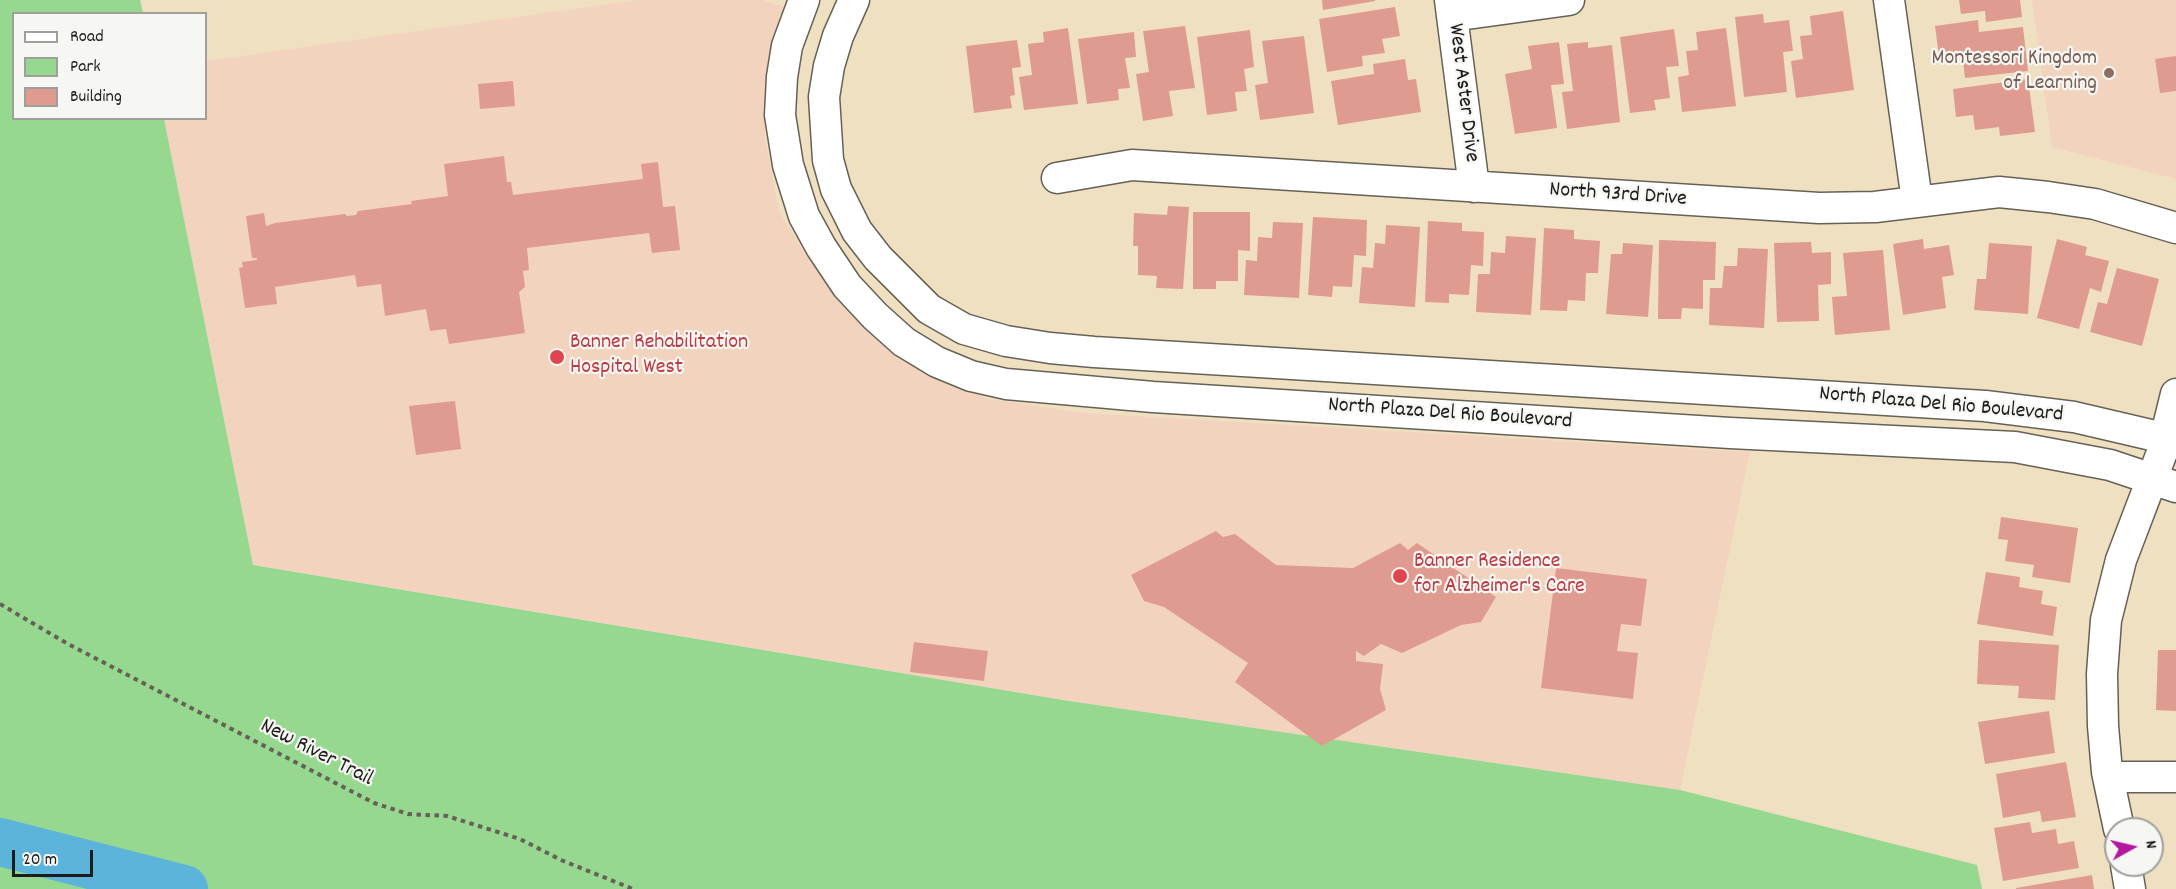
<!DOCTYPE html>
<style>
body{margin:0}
#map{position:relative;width:2176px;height:889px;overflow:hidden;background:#efe0c1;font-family:Dekko,sans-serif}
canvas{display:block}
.legend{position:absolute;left:12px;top:12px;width:195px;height:108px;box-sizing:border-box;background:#f6f6f2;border:2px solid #9f9f9c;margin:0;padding:8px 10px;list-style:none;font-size:18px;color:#1c1c1c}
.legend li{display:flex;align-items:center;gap:12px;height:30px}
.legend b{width:30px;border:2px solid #9f9f9c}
.north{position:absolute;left:2104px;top:817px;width:60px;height:60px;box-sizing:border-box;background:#f6f6f2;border:2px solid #9f9f9c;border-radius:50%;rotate:82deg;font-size:16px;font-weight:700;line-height:24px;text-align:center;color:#1c1c1c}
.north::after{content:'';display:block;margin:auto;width:21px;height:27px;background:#b5179e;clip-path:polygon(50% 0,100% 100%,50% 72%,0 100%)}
.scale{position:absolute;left:12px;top:850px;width:81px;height:27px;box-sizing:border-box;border:3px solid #1c1c1c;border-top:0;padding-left:8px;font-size:18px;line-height:21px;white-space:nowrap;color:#1c1c1c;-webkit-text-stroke:4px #f6f6f2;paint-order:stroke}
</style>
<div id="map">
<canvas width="2176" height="889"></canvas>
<ul class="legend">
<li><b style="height:8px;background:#fff"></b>Road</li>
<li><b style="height:16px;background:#96d890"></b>Park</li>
<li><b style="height:16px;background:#df9b8f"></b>Building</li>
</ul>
<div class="north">N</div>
<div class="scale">20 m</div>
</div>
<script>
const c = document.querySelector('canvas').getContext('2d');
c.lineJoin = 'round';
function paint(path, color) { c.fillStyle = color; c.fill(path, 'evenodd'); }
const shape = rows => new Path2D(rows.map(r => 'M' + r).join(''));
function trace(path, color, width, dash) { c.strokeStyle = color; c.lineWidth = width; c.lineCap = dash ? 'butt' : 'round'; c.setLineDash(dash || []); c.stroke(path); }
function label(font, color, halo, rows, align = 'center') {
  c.font = font + ' Dekko,sans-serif'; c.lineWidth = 4.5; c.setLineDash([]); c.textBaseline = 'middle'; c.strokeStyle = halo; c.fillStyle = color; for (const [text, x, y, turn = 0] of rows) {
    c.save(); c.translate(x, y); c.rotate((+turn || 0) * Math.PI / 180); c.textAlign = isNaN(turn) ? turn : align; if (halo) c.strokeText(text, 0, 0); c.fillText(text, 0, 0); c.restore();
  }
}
paint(shape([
 [636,0,763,0,784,7,773,36,765,92,765,137,779,211,805,254,841,305,882,343,922,372,989,399,1086,413,1750,452,1680,790,1069,701,253,565,164,119,206,118,206,61],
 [2032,0,2176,0,2176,179,2052,147]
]), '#f2d4be');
paint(shape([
 [0,0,140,0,143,13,14,14,14,118,164,119,253,565,1069,701,1680,790,1977,865,1982,889,0,889]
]), '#96d890');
trace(shape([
 [0,842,184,889]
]), '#5db4da', 48);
paint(shape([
 [1322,0,1375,0,1375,1,1323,10],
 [1959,0,2020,0,2022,17,1986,22,1985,11,1961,14],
 [1395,7,1400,36,1382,39,1385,53,1362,56,1363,66,1327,72,1319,19],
 [1843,11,1854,90,1796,98,1791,61,1803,59,1800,36,1812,35,1810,16],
 [1763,14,1764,23,1789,20,1793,51,1783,52,1787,92,1744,97,1735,17],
 [1978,20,1979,32,2023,27,2028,71,1965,78,1962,53,1939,56,1935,26],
 [1185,26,1195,88,1169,91,1173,116,1143,121,1136,74,1149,72,1143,31],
 [1068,28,1078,104,1024,110,1019,77,1032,75,1028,44,1044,42,1043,32],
 [1726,28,1736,106,1682,112,1678,77,1689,75,1686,51,1698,50,1696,32],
 [1674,29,1679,66,1666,67,1670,98,1654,100,1656,110,1630,113,1620,37],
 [1250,30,1254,67,1244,69,1247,91,1235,92,1237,111,1207,115,1197,37],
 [1134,32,1136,57,1125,58,1130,88,1118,89,1119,100,1087,104,1078,39],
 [1304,36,1314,113,1260,120,1255,85,1268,83,1262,41],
 [1017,40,1021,67,1012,68,1015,95,1010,96,1012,108,974,113,966,46],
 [1559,42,1564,84,1551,85,1557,128,1515,134,1505,74,1532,69,1528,46],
 [1588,42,1588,48,1612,45,1620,122,1567,129,1562,92,1573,91,1567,44],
 [2176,56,2176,91,2160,93,2155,59],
 [1405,59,1408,80,1416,79,1421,112,1338,125,1331,81,1374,74,1373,64],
 [2028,79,2035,132,2000,136,1999,127,1975,130,1973,115,1956,117,1953,89],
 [513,81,515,106,480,109,478,84],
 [504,156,507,182,511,182,513,195,643,179,641,164,658,162,663,207,675,206,680,250,652,253,649,233,527,248,529,270,523,271,525,287,519,292,525,333,449,344,446,329,430,331,426,309,385,316,381,284,357,287,355,275,275,287,277,304,245,308,239,268,243,267,242,262,257,260,257,258,252,258,246,216,264,213,266,226,275,223,345,214,347,216,356,215,358,211,412,204,411,201,448,196,444,164],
 [1168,206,1189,207,1183,289,1156,288,1157,276,1138,275,1138,246,1133,246,1134,213,1167,215],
 [1193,212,1250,212,1250,251,1238,250,1238,281,1216,281,1216,289,1193,289],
 [1313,217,1367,220,1366,256,1354,255,1352,287,1333,286,1332,297,1308,295],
 [1428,221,1462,223,1462,231,1484,232,1483,266,1471,265,1469,295,1449,294,1449,303,1425,302],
 [1273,222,1303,223,1299,298,1244,295,1246,260,1257,261,1258,237,1272,238],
 [1386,225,1420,227,1415,307,1359,303,1362,267,1373,268,1375,243,1385,244],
 [1544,228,1574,230,1574,239,1600,241,1598,273,1586,273,1585,301,1568,300,1567,311,1540,310],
 [1506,236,1536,238,1531,315,1476,312,1478,274,1490,274,1491,252,1505,253],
 [1923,239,1924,249,1949,245,1954,275,1942,277,1946,308,1903,315,1893,244],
 [2057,239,2087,247,2085,255,2109,261,2101,292,2090,288,2079,329,2037,318],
 [1659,240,1716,242,1715,280,1703,280,1703,309,1682,308,1681,319,1658,319],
 [1811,242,1812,253,1831,252,1831,284,1818,285,1819,321,1777,322,1774,243],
 [1623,243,1653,245,1648,317,1606,314,1611,254,1622,254],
 [1989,243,2032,246,2028,314,1974,310,1977,279,1986,279],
 [1738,248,1768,249,1764,328,1709,325,1710,288,1722,288,1724,266,1737,266],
 [1883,250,1890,330,1835,335,1832,297,1847,296,1843,253],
 [2117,268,2159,279,2142,346,2090,332,2098,302,2107,304],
 [455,401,461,449,416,455,409,406],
 [2001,517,2078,528,2070,583,2032,577,2034,565,2005,561,2008,540,1998,539],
 [1216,531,1223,537,1235,534,1276,565,1353,568,1400,543,1408,550,1417,543,1496,597,1481,622,1461,625,1402,653,1381,644,1364,656,1356,651,1356,661,1383,664,1380,689,1386,710,1322,746,1235,682,1248,663,1164,607,1144,601,1131,575],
 [1556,568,1647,579,1641,626,1621,624,1617,651,1638,653,1633,699,1541,688],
 [1986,572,2020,577,2019,587,2043,591,2041,604,2057,607,2053,636,1977,624],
 [1979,640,2059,645,2055,700,2018,698,2019,686,1977,684],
 [914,642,988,651,984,681,910,672],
 [2158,650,2176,650,2176,711,2156,710],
 [2049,711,2055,753,1985,764,1978,722],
 [2066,762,2076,817,2042,822,2040,811,2003,818,1996,774],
 [2030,822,2032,833,2056,829,2058,844,2074,841,2079,868,2003,881,1994,828],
 [2092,875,2094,889,2016,889,2016,888]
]), '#df9b8f');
const minor = shape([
 [804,0,787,46,782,77,780,115,788,165,804,216,821,247,847,286,875,316,904,342,937,362,971,376,1006,384,1153,397,1730,433,2015,447,2110,465,2176,487],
 [854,0,838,36,829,66,824,97,828,160,836,189,857,231,878,258,929,309,964,329,1006,341,1050,348,1094,352,1985,406,2074,417,2164,438,2176,444],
 [1450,0,1474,187],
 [1889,0,1917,201],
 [1452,16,1569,0],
 [1057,178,1132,165,1819,208,1875,207,1999,192,2048,197,2095,204,2176,228],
 [2108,777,2176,777],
 [2119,829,2107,772,2103,726,2102,674,2106,620,2121,560,2161,455,2176,394],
 [2126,865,2130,889]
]);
trace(minor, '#666156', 33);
trace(shape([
 [0,604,68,644,374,803,408,814,447,816,520,839,561,860,633,889]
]), '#666156', 4, [4.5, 4.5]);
trace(minor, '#fff', 30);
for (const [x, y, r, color] of [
 [2109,73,6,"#8d6e63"],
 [557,357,8,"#e0444e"],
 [1400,576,8,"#e0444e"]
]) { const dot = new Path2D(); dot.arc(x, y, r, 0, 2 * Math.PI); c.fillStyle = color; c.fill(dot); trace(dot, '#f6f6f2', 2); }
label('22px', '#785e54', '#f6f6f2', [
 ["Montessori Kingdom",2097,60],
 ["of Learning",2097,85]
], 'right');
label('22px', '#1c1c1c', '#f6f6f2', [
 ["West Aster Drive",1462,93,83],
 ["North 93rd Drive",1618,196,4],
 ["North Plaza Del Rio Boulevard",1941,406,5],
 ["North Plaza Del Rio Boulevard",1450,415,4],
 ["New River Trail",316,754,27]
]);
label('22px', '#be3a42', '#f6f6f2', [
 ["Banner Rehabilitation",570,344],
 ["Hospital West",570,369],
 ["Banner Residence",1414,563],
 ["for Alzheimer's Care",1414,588]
], 'left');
</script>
